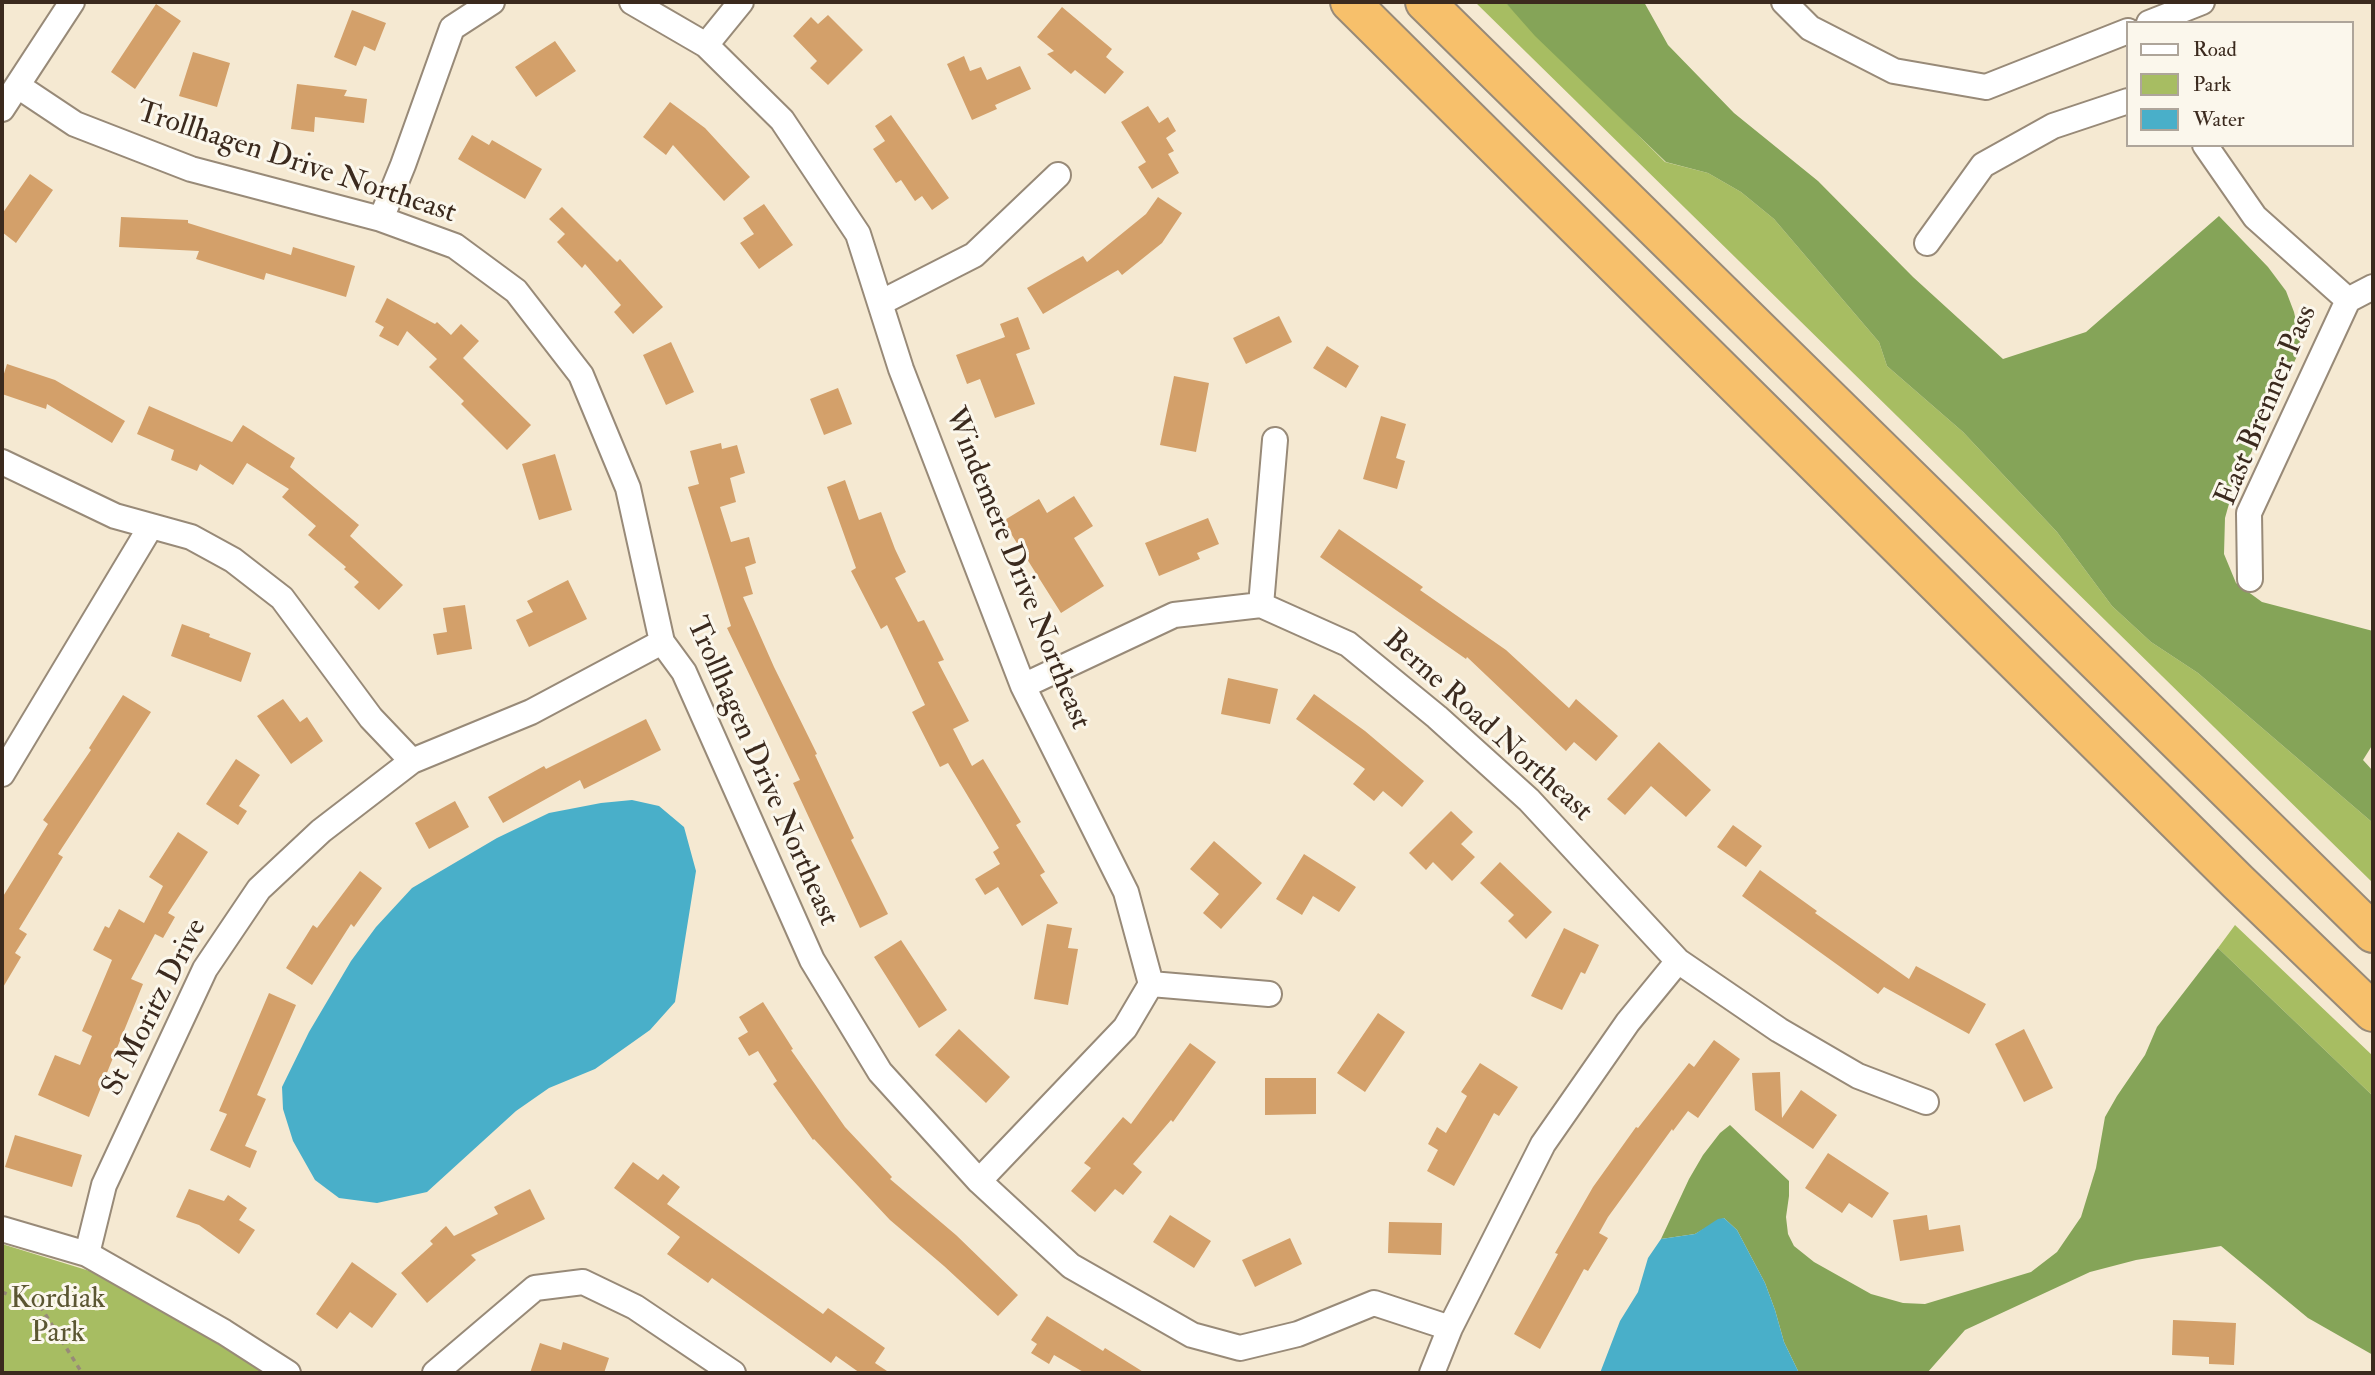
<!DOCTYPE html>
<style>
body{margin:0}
#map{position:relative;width:2375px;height:1375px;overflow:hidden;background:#f5e9d2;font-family:"IM FELL Double Pica",serif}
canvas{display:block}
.frame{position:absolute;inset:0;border:4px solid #3b2a1e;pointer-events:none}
.legend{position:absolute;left:2126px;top:21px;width:228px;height:126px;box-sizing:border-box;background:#fbf7ec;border:2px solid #aea59a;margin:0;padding:9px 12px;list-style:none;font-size:21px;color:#3b2a1e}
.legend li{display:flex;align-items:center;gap:14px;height:35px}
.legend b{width:35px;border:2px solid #aea59a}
</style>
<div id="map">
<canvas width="2375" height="1375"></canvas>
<div class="frame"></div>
<ul class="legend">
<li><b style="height:9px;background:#fff"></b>Road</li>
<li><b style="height:19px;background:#a7bd62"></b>Park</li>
<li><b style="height:19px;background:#49afc9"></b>Water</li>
</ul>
</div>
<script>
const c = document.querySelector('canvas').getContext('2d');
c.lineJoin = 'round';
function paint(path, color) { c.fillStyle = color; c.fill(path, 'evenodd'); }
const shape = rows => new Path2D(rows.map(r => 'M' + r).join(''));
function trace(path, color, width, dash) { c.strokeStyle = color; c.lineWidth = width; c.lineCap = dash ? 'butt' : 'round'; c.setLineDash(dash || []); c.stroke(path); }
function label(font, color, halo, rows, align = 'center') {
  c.font = font + ' "IM FELL Double Pica",serif'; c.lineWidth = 6; c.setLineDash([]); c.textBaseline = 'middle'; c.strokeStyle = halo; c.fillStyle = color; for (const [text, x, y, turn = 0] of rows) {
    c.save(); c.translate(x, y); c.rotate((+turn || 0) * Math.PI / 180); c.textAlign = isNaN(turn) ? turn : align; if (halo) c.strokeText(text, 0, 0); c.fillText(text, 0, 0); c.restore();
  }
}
paint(shape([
 [1475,2,1505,2,1665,162,1708,173,1741,192,1774,219,1879,342,1887,366,1963,432,2057,532,2112,606,2151,642,2198,673,2373,823,2373,883],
 [2235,925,2373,1056,2373,1096,2218,948],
 [2,1244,106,1276,275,1373,2,1373]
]), '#a7bd62');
paint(shape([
 [1505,2,1644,2,1668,45,1734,113,1818,181,1913,277,2003,359,2086,332,2219,216,2268,267,2286,291,2294,312,2300,340,2298,354,2232,493,2225,518,2224,554,2236,583,2262,602,2373,631,2373,744,2363,760,2373,771,2373,823,2198,673,2151,642,2112,606,2057,532,1963,432,1887,366,1879,342,1774,219,1741,192,1708,173,1666,162,1535,36],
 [2218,948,2373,1096,2373,1355,2308,1318,2221,1246,2136,1260,2090,1272,1965,1330,1927,1373,1799,1373,1784,1342,1775,1310,1765,1283,1737,1230,1724,1218,1695,1234,1661,1239,1689,1179,1703,1155,1720,1133,1730,1125,1789,1181,1789,1196,1786,1217,1788,1234,1794,1246,1814,1262,1871,1294,1903,1303,1925,1304,2031,1272,2057,1252,2081,1217,2096,1168,2105,1117,2117,1096,2145,1055,2157,1027]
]), '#85a458');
paint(shape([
 [632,800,659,806,684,827,696,871,675,1002,650,1030,595,1069,549,1088,516,1111,427,1192,377,1203,339,1198,315,1180,293,1141,283,1109,282,1087,309,1032,351,961,376,927,412,888,497,838,549,813,601,803],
 [1724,1218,1737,1230,1765,1283,1775,1310,1784,1342,1799,1373,1600,1373,1620,1321,1638,1292,1648,1258,1661,1239,1695,1234,1718,1219]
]), '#49afc9');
paint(shape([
 [156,4,181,21,135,89,111,72],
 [1062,7,1112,49,1106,57,1124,72,1105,94,1075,70,1071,74,1047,54,1054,51,1037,37],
 [352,10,386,23,375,51,364,46,356,66,334,57],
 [828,15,863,50,828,85,810,68,817,61,793,36,811,17,818,24],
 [555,41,576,71,536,97,515,67],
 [193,52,230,63,217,107,179,96],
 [964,56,970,71,981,67,987,80,1020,66,1031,89,995,105,997,109,972,120,947,64],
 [297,84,347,90,344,96,367,99,364,123,315,117,314,132,291,129],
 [670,102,705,128,750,177,724,201,673,145,666,155,643,137],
 [1148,106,1159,123,1168,117,1176,131,1166,138,1174,151,1168,154,1179,173,1152,189,1138,167,1146,162,1121,122],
 [891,115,949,198,932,210,922,196,915,201,901,180,896,183,873,149,885,141,875,126],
 [472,135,489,145,492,140,542,169,525,199,458,159],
 [30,174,53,190,16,243,2,232,2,214],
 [1158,197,1182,213,1162,243,1122,275,1118,270,1043,314,1027,288,1083,256,1087,262,1146,214],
 [764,204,793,245,759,269,740,243,754,234,743,218],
 [562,207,617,262,620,259,663,307,633,334,614,312,621,305,585,264,582,268,557,242,565,234,549,219],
 [121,217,188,220,188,223,291,255,293,247,355,266,346,297,266,273,264,280,196,259,199,251,119,247],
 [387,298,435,324,437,322,451,335,461,324,479,341,463,358,531,425,507,450,461,404,464,401,429,367,437,359,407,331,398,346,379,336,384,327,375,322],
 [1279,316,1292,342,1246,364,1233,338],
 [1018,317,1030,349,1016,354,1035,404,995,418,980,379,967,384,956,355,1005,337,1000,324],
 [671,342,694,392,666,405,643,355],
 [1327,346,1359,366,1346,388,1313,368],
 [7,364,55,380,125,421,112,443,47,404,46,409,2,394,2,380],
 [1174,376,1209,383,1196,452,1160,445],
 [838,388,852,424,824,435,810,399],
 [149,406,232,442,243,425,295,458,290,467,359,525,350,536,403,585,379,610,354,587,359,582,344,569,346,567,308,535,316,526,282,497,289,489,247,463,233,485,200,464,197,471,171,460,174,450,137,434],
 [1381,416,1406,424,1396,458,1405,461,1397,489,1363,479],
 [721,443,722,449,737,445,745,473,730,478,736,502,720,507,731,542,749,537,756,563,745,567,753,594,743,597,774,667,817,754,815,755,854,838,851,840,888,914,860,928,793,783,800,780,727,628,731,626,688,487,699,484,690,451],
 [555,454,572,510,539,520,522,464],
 [845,480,859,520,881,512,895,549,906,572,895,578,918,622,924,620,944,660,938,662,969,721,953,729,972,766,983,759,1021,822,1016,825,1045,872,1040,875,1058,903,1022,926,998,887,985,895,975,879,1000,864,993,852,999,848,948,763,940,767,912,712,925,705,887,625,881,629,851,571,856,568,827,487],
 [1074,496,1093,526,1074,538,1104,586,1061,613,1003,521,1039,499,1047,513],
 [1208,518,1219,544,1197,553,1200,559,1159,576,1145,543],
 [1339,529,1423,587,1420,590,1506,650,1569,708,1576,699,1618,736,1596,761,1574,742,1566,751,1467,657,1466,659,1320,557],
 [568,580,587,619,529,647,516,620,533,612,527,601],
 [465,605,472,649,437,655,433,634,447,632,443,608],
 [182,624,210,634,209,637,251,653,241,682,171,656],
 [1228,678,1278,689,1270,724,1221,714],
 [1314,694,1365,731,1424,781,1402,807,1383,791,1374,801,1353,784,1365,769,1296,719],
 [123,695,151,712,58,854,63,857,19,929,27,934,15,953,21,957,2,989,2,898,48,824,43,820,91,750,89,748],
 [283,699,300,722,307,717,323,741,291,764,257,716],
 [646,719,661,750,584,789,580,780,503,823,488,797,544,766,546,769],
 [1659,742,1711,790,1686,817,1651,786,1625,815,1607,799],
 [236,759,260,775,239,806,247,811,238,825,206,804],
 [455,801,469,827,429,849,415,823],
 [1451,811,1473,832,1461,844,1475,857,1452,881,1433,862,1426,870,1409,853],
 [1733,825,1762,846,1746,867,1717,847],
 [178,832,208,852,168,913,175,917,163,938,155,934,131,979,143,984,89,1117,38,1095,55,1055,80,1065,92,1036,82,1031,112,960,93,950,105,926,109,928,119,909,144,923,163,886,149,877],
 [1214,841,1262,883,1221,929,1203,913,1219,894,1190,869],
 [1304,854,1356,887,1339,912,1313,896,1302,915,1276,899],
 [1500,862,1552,912,1526,939,1508,921,1514,915,1480,883],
 [1760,870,1817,911,1815,913,1909,979,1916,966,1986,1004,1969,1034,1884,987,1878,994,1742,896],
 [360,871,382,888,354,927,351,924,312,985,286,968,313,925,317,928],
 [1047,924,1072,928,1068,948,1078,949,1068,1005,1034,999],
 [1564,928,1599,945,1585,974,1581,972,1562,1010,1531,996],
 [901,940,947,1010,919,1028,874,957],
 [269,993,296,1005,257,1095,266,1099,245,1146,257,1151,250,1168,210,1150,227,1114,219,1111],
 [763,1002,793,1049,791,1050,845,1127,892,1177,890,1179,956,1235,1018,1295,998,1316,944,1266,890,1220,814,1139,813,1140,773,1084,777,1081,758,1051,749,1056,738,1038,748,1032,739,1017],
 [1378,1013,1405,1032,1365,1092,1337,1073],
 [959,1029,1010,1077,986,1103,935,1055],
 [2024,1029,2053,1088,2024,1102,1995,1044],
 [1714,1040,1740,1059,1698,1118,1688,1111,1673,1131,1672,1129,1608,1217,1599,1233,1608,1238,1588,1271,1584,1269,1540,1349,1514,1334,1558,1254,1555,1253,1593,1187,1636,1127,1638,1128,1689,1063,1694,1067],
 [1190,1043,1216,1062,1173,1122,1171,1120,1133,1164,1142,1172,1123,1195,1115,1189,1095,1212,1071,1191,1091,1168,1084,1163,1123,1117,1131,1124],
 [1480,1063,1518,1087,1499,1116,1494,1113,1454,1186,1427,1171,1438,1150,1428,1144,1437,1127,1446,1133,1467,1096,1461,1092],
 [1780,1072,1782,1118,1801,1090,1837,1115,1813,1149,1755,1110,1752,1073],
 [1265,1078,1316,1078,1316,1114,1265,1115],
 [15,1135,82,1155,72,1187,5,1167],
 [1828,1153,1889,1193,1872,1218,1849,1203,1842,1213,1805,1188],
 [633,1162,658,1180,663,1174,680,1187,667,1204,823,1314,828,1308,885,1348,875,1363,890,1373,860,1373,836,1356,831,1363,712,1278,708,1283,667,1254,680,1237,614,1188],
 [189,1189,224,1201,228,1195,247,1208,239,1220,255,1230,239,1254,199,1225,176,1217],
 [530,1189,545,1219,471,1255,476,1260,427,1303,401,1273,433,1244,430,1241,446,1226,454,1236,498,1214,494,1207],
 [1170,1215,1211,1241,1194,1268,1153,1242],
 [1927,1215,1929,1230,1960,1225,1964,1251,1900,1261,1893,1220],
 [1389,1222,1442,1223,1441,1255,1388,1253],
 [1290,1238,1302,1264,1255,1287,1242,1260],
 [352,1262,397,1294,372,1328,350,1312,337,1329,316,1314],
 [1047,1316,1103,1351,1105,1348,1145,1373,1085,1373,1054,1355,1049,1364,1031,1353,1037,1344,1031,1340],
 [2173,1320,2236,1323,2234,1365,2209,1364,2209,1357,2172,1355],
 [563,1342,609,1358,604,1373,530,1373,540,1343,561,1350]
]), '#d3a06a');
const street = shape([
 [632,2,706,45,782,120,858,234,901,369,1023,686,1126,892,1151,984,1125,1028,979,1181],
 [1784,2,1810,28,1894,71,1986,87,2128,31],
 [2149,23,2202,2],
 [706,45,741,2],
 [18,86,75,124,191,169,381,219,455,246,516,291,581,375,628,488,662,642,684,672,812,960,880,1072,979,1181,1071,1266,1192,1335,1240,1348,1298,1334,1374,1303,1450,1328],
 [2,109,72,2],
 [2205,145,2255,217,2348,300],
 [381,219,403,165,452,28,492,2],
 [1927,243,1983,165,2053,126,2128,101],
 [2348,300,2373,287],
 [880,303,974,255,1058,175],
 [2,462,115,516,191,537,233,560,282,598,371,718,412,761],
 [2250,579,2249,513,2348,300],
 [1261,605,1275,440],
 [1023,686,1174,615,1261,605,1348,644,1437,717,1529,800,1678,961,1779,1030,1858,1076,1926,1102],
 [2,774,151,526],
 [1151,984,1269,994],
 [2,1229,87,1254,224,1332,288,1373],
 [87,1254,104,1185,205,969,259,889,321,831,412,761,531,712,662,642],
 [435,1373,535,1288,583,1282,635,1307,733,1373],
 [1432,1373,1450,1328,1543,1144,1628,1022,1678,961]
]);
const highway = shape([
 [1350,2,2238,882,2373,1012],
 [1425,2,2373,933]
]);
trace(street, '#988a78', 28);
trace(highway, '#988a78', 42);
trace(shape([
 [2,1292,42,1309,82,1373]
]), '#988a78', 3.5, [5, 5]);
trace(street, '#fff', 24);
trace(highway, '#f7c06b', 38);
label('30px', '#3b2a1e', '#fbf7ec', [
 ["Trollhagen Drive Northeast",296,164,18],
 ["East Brenner Pass",2268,406,-67],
 ["Windemere Drive Northeast",1016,569,68],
 ["Berne Road Northeast",1487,727,42],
 ["Trollhagen Drive Northeast",761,772,66],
 ["St Moritz Drive",156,1008,-63]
]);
label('30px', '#5b5632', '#fbf7ec', [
 ["Kordiak",58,1301],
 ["Park",58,1335]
]);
</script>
